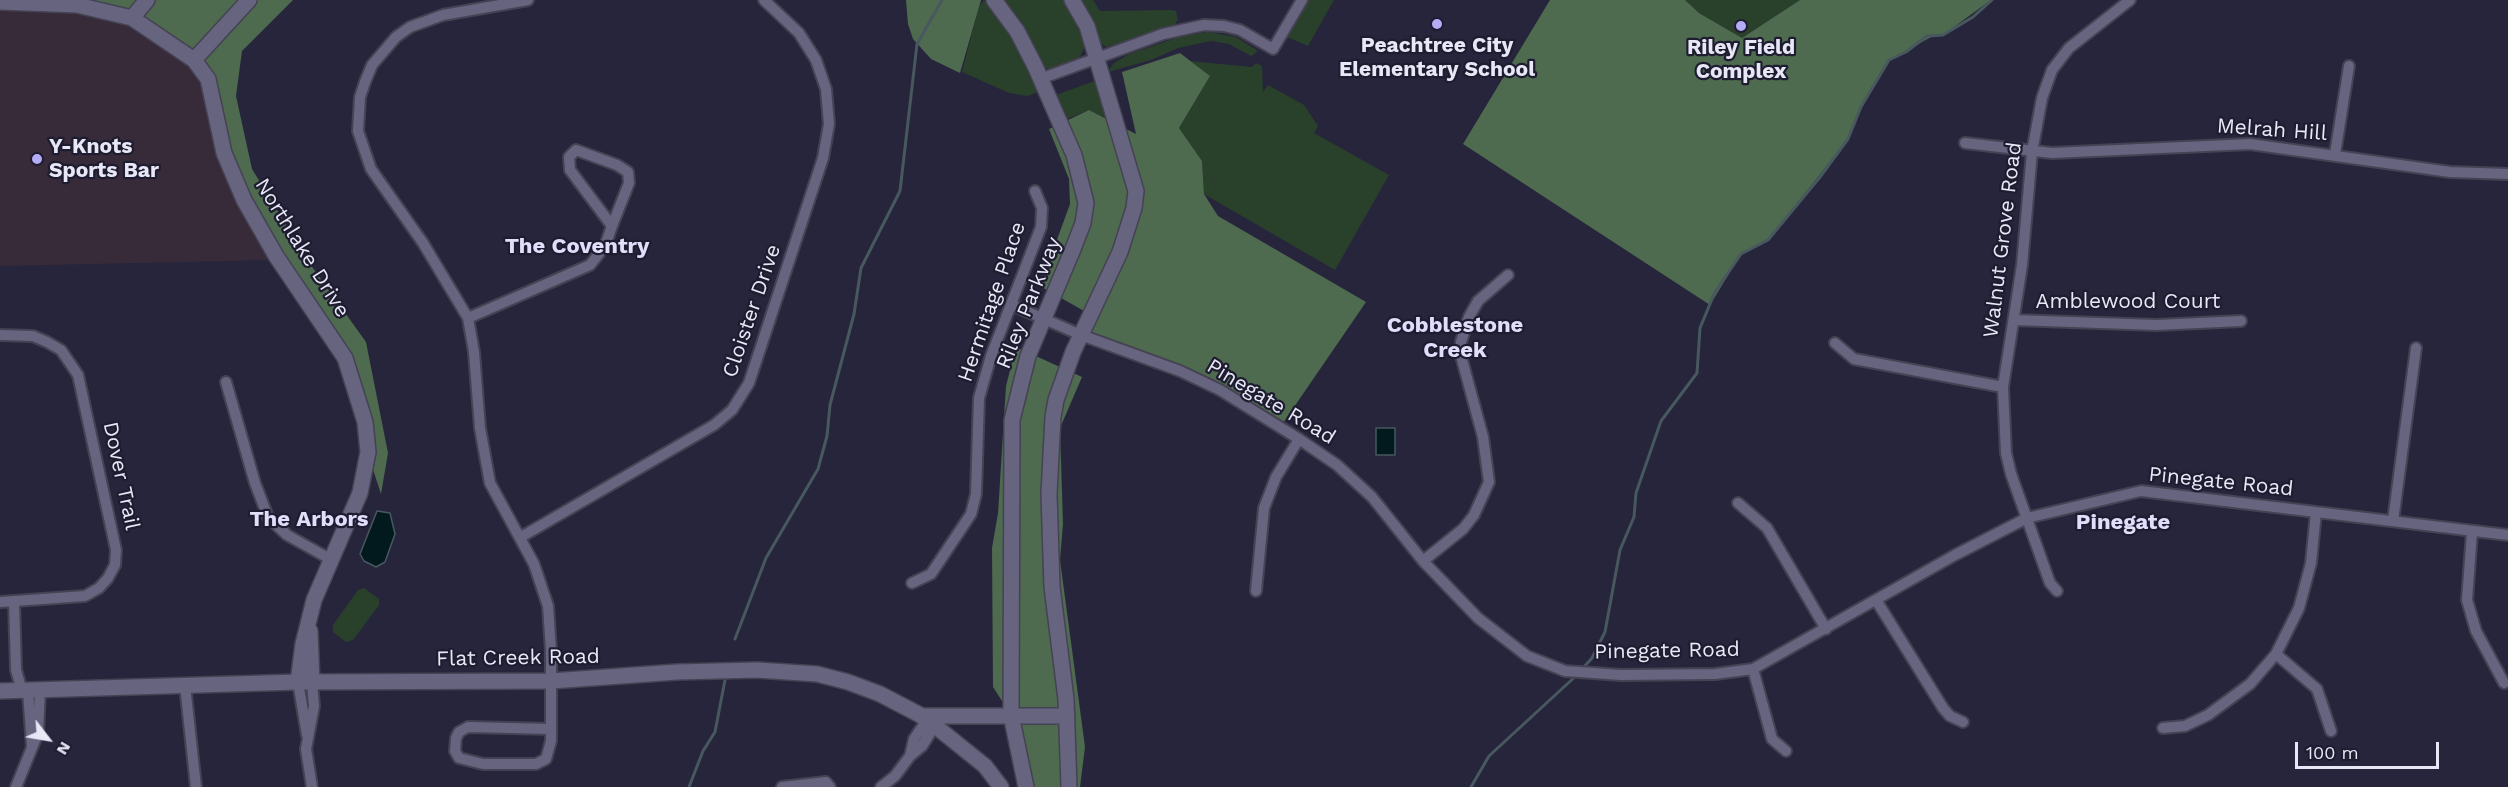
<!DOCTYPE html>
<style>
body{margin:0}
#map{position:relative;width:2508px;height:787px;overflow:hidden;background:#27253b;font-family:"Work Sans",sans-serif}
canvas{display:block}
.north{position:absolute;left:18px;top:709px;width:60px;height:60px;-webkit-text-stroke:4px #1e1c30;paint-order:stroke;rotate:121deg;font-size:16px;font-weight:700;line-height:24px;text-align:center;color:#e8e7f6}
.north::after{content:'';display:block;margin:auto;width:21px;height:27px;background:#e8e7f6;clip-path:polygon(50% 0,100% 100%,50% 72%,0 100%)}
.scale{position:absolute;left:2295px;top:742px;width:144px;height:27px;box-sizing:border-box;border:3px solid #e8e7f6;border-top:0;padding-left:8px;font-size:18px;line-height:21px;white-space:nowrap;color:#e8e7f6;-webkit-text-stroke:4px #1e1c30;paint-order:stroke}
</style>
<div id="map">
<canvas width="2508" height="787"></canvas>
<div class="north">N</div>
<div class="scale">100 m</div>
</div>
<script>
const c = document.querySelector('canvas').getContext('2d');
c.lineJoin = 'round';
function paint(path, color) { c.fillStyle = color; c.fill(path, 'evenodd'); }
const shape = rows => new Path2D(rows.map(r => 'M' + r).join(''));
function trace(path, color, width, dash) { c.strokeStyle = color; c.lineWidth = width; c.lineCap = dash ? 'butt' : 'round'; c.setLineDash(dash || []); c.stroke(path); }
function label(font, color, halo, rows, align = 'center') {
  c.font = font + ' "Work Sans",sans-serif'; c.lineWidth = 4.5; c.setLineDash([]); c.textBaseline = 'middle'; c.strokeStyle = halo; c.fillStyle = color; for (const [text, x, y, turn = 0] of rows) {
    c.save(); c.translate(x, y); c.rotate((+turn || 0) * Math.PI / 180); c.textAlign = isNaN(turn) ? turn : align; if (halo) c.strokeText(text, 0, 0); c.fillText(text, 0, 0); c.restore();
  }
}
paint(shape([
 [0,0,147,0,194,60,271,260,0,266]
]), '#372b39');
paint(shape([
 [984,0,1010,34,1038,92,1027,96,1009,93,962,72,979,6],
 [996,0,1065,0,1086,45,1078,60,1054,70,1045,68,1035,61],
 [1078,0,1093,0,1100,11,1171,10,1176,11,1178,20,1173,27,1106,47,1095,39],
 [1308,0,1334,0,1308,46,1287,37],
 [1685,0,1800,0,1742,38,1699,13],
 [1208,32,1236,37,1258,51,1251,56,1229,44,1211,41,1178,48,1151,60,1108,72,1113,64,1129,54,1179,37],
 [1190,61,1252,67,1256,63,1262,66,1263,92,1268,85,1304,105,1318,126,1314,133,1389,175,1335,270,1204,194,1202,161,1179,128,1210,76],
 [1095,81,1107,119,1089,110,1062,121,1053,96],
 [364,588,379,599,379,605,353,640,346,642,333,632,333,625,358,590]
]), '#29402a');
paint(shape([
 [0,0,293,0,242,51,236,96,252,169,310,264,366,342,388,453,381,494,337,360,271,260,229,184,208,79,132,18],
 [906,0,981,0,960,73,931,59,913,39,908,24],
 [1550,0,1685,0,1699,13,1742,38,1800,0,1991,0,1943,35,1933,36,1889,60,1861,107,1848,139,1768,240,1741,254,1710,305,1463,144],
 [1180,53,1210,76,1179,128,1202,161,1204,194,1218,216,1366,302,1281,426,1193,377,1081,335,1091,315,1040,286,1070,204,1069,179,1049,129,1089,110,1136,134,1122,72],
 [1016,347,1082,377,1060,428,1063,524,1060,560,1085,747,1080,787,1028,787,1011,715,993,687,992,548,998,513,1006,386]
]), '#4e6a4f');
const water = shape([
 [1376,428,1395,428,1395,455,1376,455,1376,428],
 [377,511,390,513,395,534,385,562,376,567,364,561,360,554,377,511]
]);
paint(water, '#021a1e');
trace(water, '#47585f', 1.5);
trace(shape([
 [735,639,766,558,818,469,827,436,830,405,854,314,861,268,900,191,917,44,942,0],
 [1582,669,1592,658,1605,632,1620,550,1634,517,1636,493,1661,421,1697,373,1700,328,1715,292,1741,254,1768,240,1820,177,1848,139,1861,107,1889,60,1906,52,1927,36,1943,35,1973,17,1992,0],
 [689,787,703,751,715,732,725,680],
 [1471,787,1489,756,1578,674]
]), '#47585f', 3);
const street = shape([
 [528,0,443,15,410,27,396,37,372,65,365,82,360,97,358,131,371,169,423,243,468,318,474,352,480,428,490,483,534,564,548,606,551,651,551,741,546,759,536,764,483,764,459,758,455,751,456,738,459,732,468,727,551,729],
 [1040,79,1163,34,1204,25,1224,26,1240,30,1273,49,1302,0],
 [1965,143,2052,153,2250,144,2450,172,2508,174],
 [576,150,617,165,628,172,629,183,612,226,570,170,569,157,576,150],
 [2335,154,2349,66],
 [1012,305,1081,335,1180,371,1220,390,1299,439,1337,465,1372,497,1423,561,1478,618,1527,656,1565,671,1621,675,1715,674,1753,669,1955,555,2027,518,2141,491,2508,535],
 [468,318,590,265,605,246,612,226],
 [2014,320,2157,325,2241,321],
 [0,335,33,336,47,342,61,350,78,375,116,550,115,565,108,578,99,588,85,596,0,602],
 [1835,343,1854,359,2003,387],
 [226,382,255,483,268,517,287,535,330,559],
 [1738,503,1767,528,1826,629],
 [2393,521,2416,348],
 [2472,532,2467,600,2476,631,2504,683],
 [521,537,714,425,732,410,749,383,823,158,829,124,826,89,816,60,799,33,764,0],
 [1423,561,1463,529,1474,515,1489,482,1483,437,1461,356,1461,342,1469,317,1478,301,1508,275],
 [912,583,931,574,971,514,976,494,979,398,991,356,1041,227,1042,208,1035,191],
 [1256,591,1264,508,1276,477,1299,439],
 [2057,591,2050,583,2011,474,2006,453,2003,387,2022,265,2032,152,2042,98,2052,70,2069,48,2130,0],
 [1876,600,1943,708,1950,716,1963,722],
 [14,601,16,670,22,691],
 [2276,654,2317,689,2331,731],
 [1753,669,1772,739,1786,751],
 [298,682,307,735],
 [185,685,196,787],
 [28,691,32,747],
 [2163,728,2185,726,2208,715,2250,684,2276,654,2299,608,2311,563,2316,512],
 [910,756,914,739,927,720],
 [16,787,38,733,40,690],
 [312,787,306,749,314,706,312,683],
 [782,787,826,782,830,787],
 [881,787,895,776,910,756,922,746,935,725]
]);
const secondary = shape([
 [994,0,1017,31,1035,66,1074,155,1086,203,1083,223,1073,249,1028,356,1012,420,1011,715,1026,787],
 [0,2,77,5,132,18,194,60,208,79,224,153,244,200,276,256,345,358,365,422,368,452,360,493,314,600,303,644,298,682],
 [132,18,147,0],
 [194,60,249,0],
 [310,631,312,683],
 [0,691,298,682,551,681,677,672,757,670,817,674,848,682,880,694,924,717,985,766,1001,787],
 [921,716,1067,716],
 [1069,787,1066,699,1052,587,1049,494,1053,417,1056,400,1073,352,1120,252,1134,208,1136,191,1087,26,1072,0]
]);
trace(street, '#454254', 14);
trace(secondary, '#454254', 18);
trace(street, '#66647e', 10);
trace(secondary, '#66647e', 15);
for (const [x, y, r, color] of [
 [1437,24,6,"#b5acf8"],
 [1741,26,6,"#b5acf8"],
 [37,159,6,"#b5acf8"]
]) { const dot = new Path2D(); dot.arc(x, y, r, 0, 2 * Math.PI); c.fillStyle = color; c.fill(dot); trace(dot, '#1e1c30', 2); }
label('bold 21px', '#e8e7f6', '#1e1c30', [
 ["Peachtree City",1437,46],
 ["Elementary School",1437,70],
 ["Riley Field",1741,48],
 ["Complex",1741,72],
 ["Y-Knots",49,147,"left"],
 ["Sports Bar",49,171,"left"]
]);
label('21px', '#e8e7f6', '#1e1c30', [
 ["Melrah Hill",2272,130,4],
 ["Walnut Grove Road",2003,240,-83],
 ["Northlake Drive",302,248,58],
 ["Hermitage Place",992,302,-71],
 ["Amblewood Court",2128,302],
 ["Riley Parkway",1029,303,-68],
 ["Cloister Drive",752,311,-71],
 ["Pinegate Road",1271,402,31],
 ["Dover Trail",121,476,78],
 ["Pinegate Road",2221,482,6],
 ["Pinegate Road",1667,651,-1],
 ["Flat Creek Road",518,658,-1]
]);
label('bold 22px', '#e0defb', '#1e1c30', [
 ["The Coventry",577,247],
 ["Cobblestone",1455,326],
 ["Creek",1455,351],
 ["The Arbors",309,520],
 ["Pinegate",2123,523]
]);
</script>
